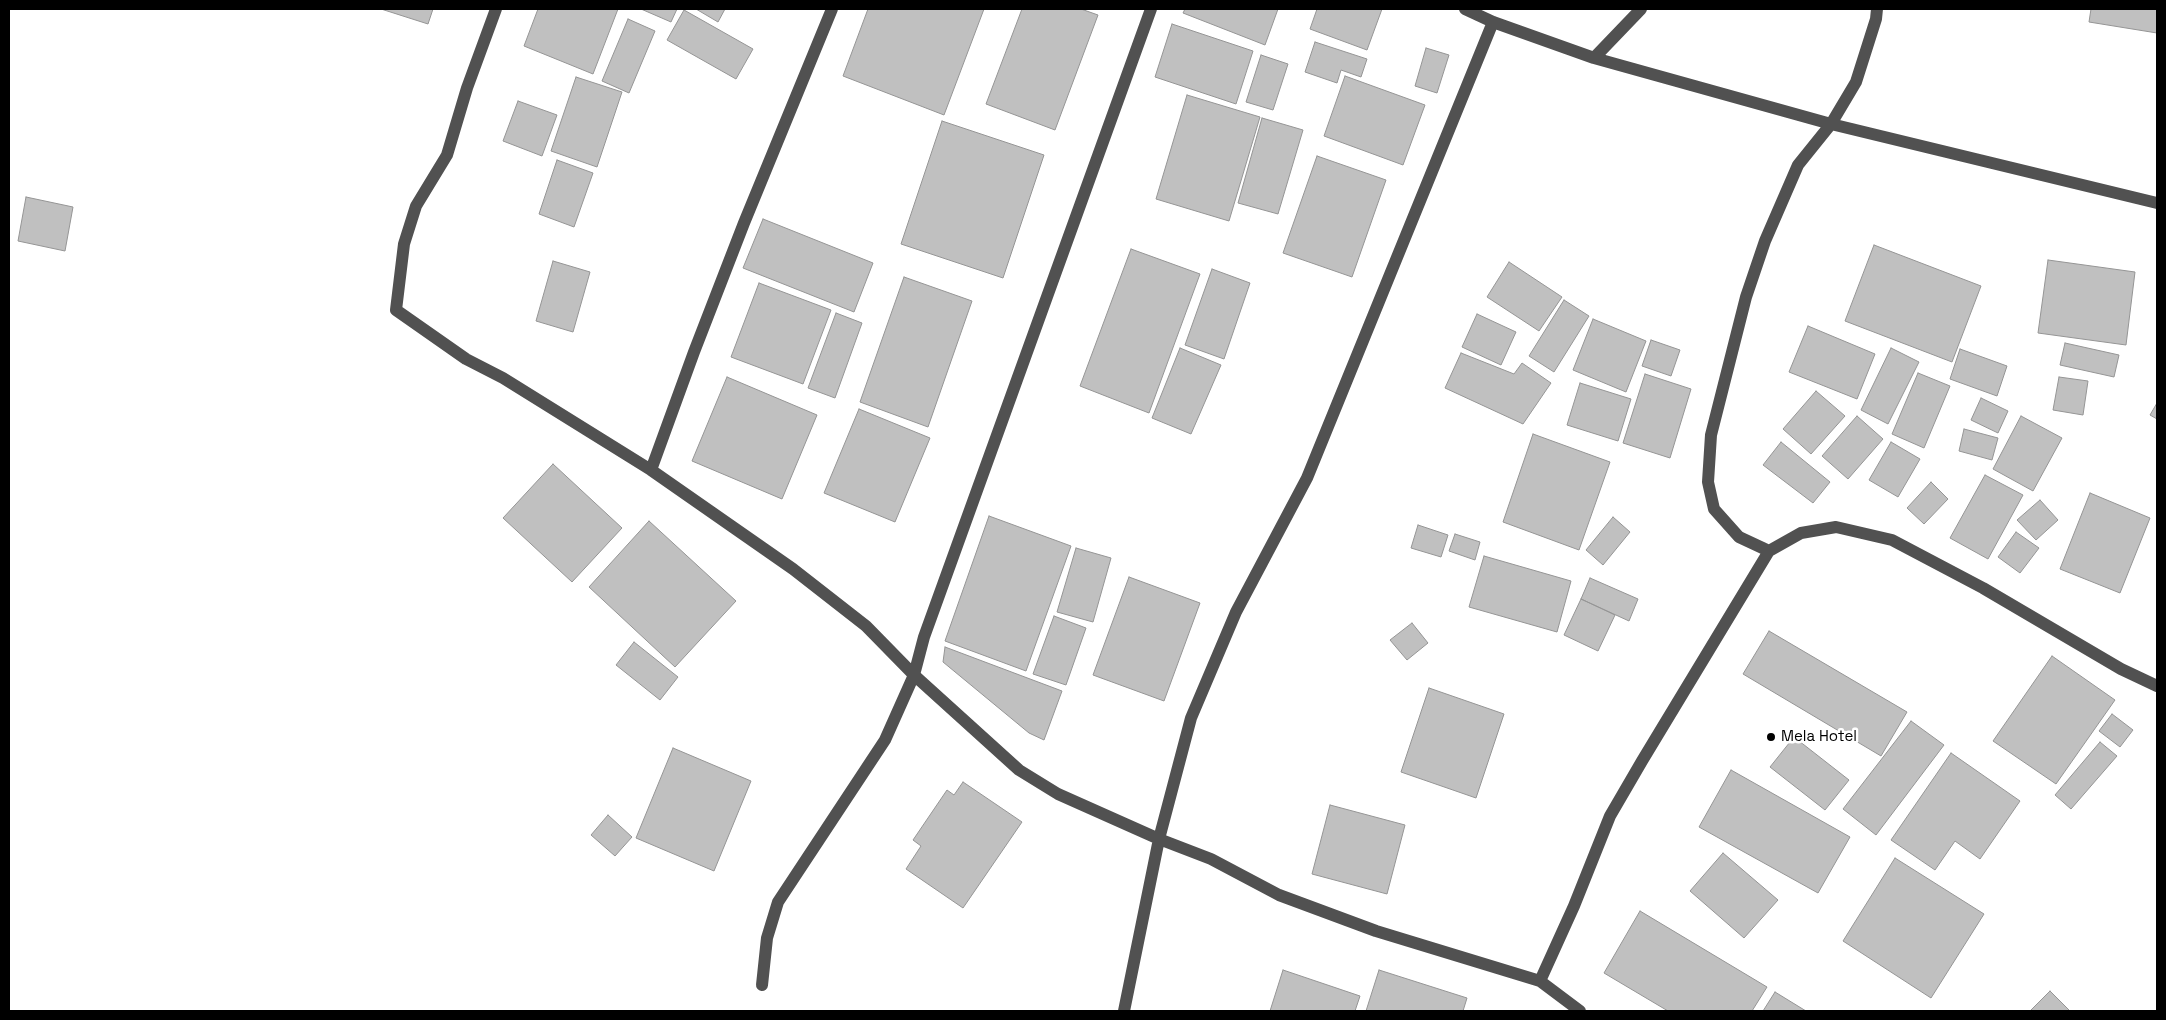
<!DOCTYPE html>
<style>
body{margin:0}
#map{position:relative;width:2166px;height:1020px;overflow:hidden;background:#fff;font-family:"Space Grotesk",sans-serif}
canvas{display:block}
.frame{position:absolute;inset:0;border:10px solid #000;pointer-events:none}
</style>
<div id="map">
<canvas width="2166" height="1020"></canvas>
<div class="frame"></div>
</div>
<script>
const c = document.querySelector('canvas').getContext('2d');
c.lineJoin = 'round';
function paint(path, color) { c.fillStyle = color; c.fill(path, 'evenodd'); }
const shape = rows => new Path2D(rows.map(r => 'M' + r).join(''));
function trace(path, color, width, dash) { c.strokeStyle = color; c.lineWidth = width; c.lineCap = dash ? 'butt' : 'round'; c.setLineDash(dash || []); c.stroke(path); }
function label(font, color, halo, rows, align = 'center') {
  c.font = font + ' "Space Grotesk",sans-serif'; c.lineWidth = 5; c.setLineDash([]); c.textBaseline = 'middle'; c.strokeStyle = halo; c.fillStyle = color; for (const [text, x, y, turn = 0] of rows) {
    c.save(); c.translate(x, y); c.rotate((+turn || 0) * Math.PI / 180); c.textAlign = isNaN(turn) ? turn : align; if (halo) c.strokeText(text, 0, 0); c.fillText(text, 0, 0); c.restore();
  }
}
const building = shape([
 [381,9,433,9,428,24,381,9],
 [538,9,618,9,593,74,524,46,538,9],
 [641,9,677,9,671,22,641,9],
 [696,9,725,9,718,22,696,9],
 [868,9,984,9,944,115,843,76,868,9],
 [1022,9,1081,9,1098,15,1055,130,986,104,1022,9],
 [1185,9,1278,9,1265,45,1183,13,1185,9],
 [1317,9,1382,9,1367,50,1310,29,1317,9],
 [2091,9,2157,9,2157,33,2089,22,2091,9],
 [684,10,753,49,736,79,667,40,684,10],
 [628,19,655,31,629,93,602,81,628,19],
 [1172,24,1253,51,1236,104,1155,77,1172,24],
 [1315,42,1367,59,1361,77,1341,70,1337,83,1305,72,1315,42],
 [1426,48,1449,55,1437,93,1415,86,1426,48],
 [1261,55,1288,64,1273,110,1246,102,1261,55],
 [1345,76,1425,105,1403,165,1324,136,1345,76],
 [576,77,622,92,597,167,551,151,576,77],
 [1187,95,1260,117,1229,221,1156,199,1187,95],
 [518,101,557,115,542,156,503,141,518,101],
 [1262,118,1303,130,1278,214,1238,203,1262,118],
 [942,121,1044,155,1003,278,901,244,942,121],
 [1317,156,1386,180,1352,277,1283,253,1317,156],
 [557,160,593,173,574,227,539,214,557,160],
 [26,197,73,207,65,251,18,241,26,197],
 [763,219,873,263,854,312,743,268,763,219],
 [1874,245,1981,286,1952,362,1845,321,1874,245],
 [1131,249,1200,274,1149,413,1080,386,1131,249],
 [2048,260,2135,272,2126,345,2038,333,2048,260],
 [553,261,590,272,573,332,536,321,553,261],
 [1509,262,1562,297,1539,331,1487,297,1509,262],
 [1212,269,1250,283,1224,359,1185,345,1212,269],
 [904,277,972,301,928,427,860,402,904,277],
 [759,283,831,310,803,384,731,357,759,283],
 [1564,300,1589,316,1554,372,1529,356,1564,300],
 [836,313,862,323,835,398,808,388,836,313],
 [1477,314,1516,332,1501,365,1462,347,1477,314],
 [1593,319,1646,341,1626,392,1573,370,1593,319],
 [1808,326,1875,354,1857,399,1789,372,1808,326],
 [1651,340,1680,350,1671,376,1642,366,1651,340],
 [2065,343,2119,355,2114,377,2060,365,2065,343],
 [1180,348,1221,365,1191,434,1152,418,1180,348],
 [1891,348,1919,362,1888,424,1861,410,1891,348],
 [1960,349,2007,366,1997,396,1950,379,1960,349],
 [1461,353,1514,374,1522,363,1551,383,1523,424,1445,388,1461,353],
 [1918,373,1950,386,1924,448,1892,434,1918,373],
 [1645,374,1691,389,1670,458,1623,443,1645,374],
 [727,377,817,415,782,499,692,461,727,377],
 [2059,377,2088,381,2083,415,2053,410,2059,377],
 [1580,383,1631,399,1618,441,1567,425,1580,383],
 [1816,391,1845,416,1811,454,1783,429,1816,391],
 [1981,398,2008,411,1998,433,1971,420,1981,398],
 [2157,403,2157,419,2150,415,2157,403],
 [859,409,930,438,895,522,824,493,859,409],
 [1857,416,1883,439,1848,479,1822,456,1857,416],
 [2021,416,2062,438,2033,491,1993,469,2021,416],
 [1964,429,1998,438,1992,460,1959,451,1964,429],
 [1533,434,1610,462,1579,550,1503,522,1533,434],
 [1781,442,1830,482,1813,503,1763,465,1781,442],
 [1891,442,1920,459,1898,497,1869,480,1891,442],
 [553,464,622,528,572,582,503,518,553,464],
 [1985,475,2023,495,1988,559,1950,538,1985,475],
 [1931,482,1948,499,1924,524,1907,508,1931,482],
 [2090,493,2150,518,2120,593,2060,569,2090,493],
 [2040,500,2058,520,2036,540,2017,520,2040,500],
 [989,516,1071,546,1026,671,945,641,989,516],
 [1613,517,1630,532,1603,565,1586,550,1613,517],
 [649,521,736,601,675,667,589,587,649,521],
 [1418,525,1448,535,1441,557,1411,548,1418,525],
 [2016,532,2039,548,2020,573,1998,557,2016,532],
 [1455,534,1480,542,1475,560,1449,551,1455,534],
 [1076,548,1111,558,1093,622,1057,612,1076,548],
 [1484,556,1571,581,1557,632,1469,607,1484,556],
 [1129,577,1200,603,1164,701,1093,675,1129,577],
 [1590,578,1638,599,1629,621,1581,599,1590,578],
 [1581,599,1615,615,1598,651,1564,635,1581,599],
 [1054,616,1086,628,1066,685,1033,674,1054,616],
 [1412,623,1428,643,1407,660,1390,640,1412,623],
 [1769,631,1907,712,1881,756,1743,674,1769,631],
 [634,642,678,677,660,700,616,665,634,642],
 [945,647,1062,691,1044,740,1029,733,943,662,945,647],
 [2052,656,2115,700,2056,784,1993,741,2052,656],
 [1429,688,1504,714,1476,798,1401,772,1429,688],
 [2112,714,2133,730,2120,747,2099,731,2112,714],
 [1911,721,1944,745,1876,835,1843,809,1911,721],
 [1794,737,1849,780,1825,810,1770,767,1794,737],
 [2100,742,2117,756,2071,809,2055,795,2100,742],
 [673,748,751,781,714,871,636,838,673,748],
 [1951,753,2020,801,1980,859,1955,841,1935,870,1891,840,1951,753],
 [1731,770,1850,837,1818,893,1699,827,1731,770],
 [963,782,1022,822,963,908,906,869,921,846,913,840,947,790,954,795,963,782],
 [1330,805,1405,825,1387,894,1312,874,1330,805],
 [608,815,632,837,615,856,591,835,608,815],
 [1723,853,1778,900,1744,938,1690,891,1723,853],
 [1895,858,1984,914,1931,998,1843,941,1895,858],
 [1640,911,1767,987,1752,1011,1668,1011,1604,973,1640,911],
 [1283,970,1360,996,1355,1011,1270,1011,1283,970],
 [1379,970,1467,998,1463,1011,1366,1011,1379,970],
 [2050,991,2070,1011,2030,1011,2050,991],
 [1775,992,1806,1011,1763,1011,1775,992]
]);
paint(building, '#c0c0c0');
trace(building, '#959595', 1);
trace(shape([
 [496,9,467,88,447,155,416,206,404,244,396,310,466,359,503,378,651,470,793,569,866,626,914,675,1019,770,1058,794,1159,839,1211,859,1279,895,1376,931,1540,981,1580,1011],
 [1465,9,1493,22,1594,58,1831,124,2157,203],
 [1594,58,1641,9],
 [651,470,694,352,744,223,832,9],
 [1769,551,1739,537,1714,509,1708,482,1711,435,1746,297,1765,241,1798,165,1831,124,1856,82,1876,19,1877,9],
 [1540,981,1574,906,1610,816,1642,761,1769,551,1801,533,1836,527,1892,540,1983,588,2121,669,2157,686],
 [762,985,767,938,778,902,885,740,914,675,924,637,1151,9],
 [1124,1011,1159,839,1191,718,1236,612,1307,478,1493,22]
]), '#515151', 12);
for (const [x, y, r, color] of [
 [1771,737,5,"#000"]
]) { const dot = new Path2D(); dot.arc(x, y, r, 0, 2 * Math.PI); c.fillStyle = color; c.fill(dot); trace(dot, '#fff', 2); }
label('15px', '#000', '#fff', [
 ["Mela Hotel",1781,737]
], 'left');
</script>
